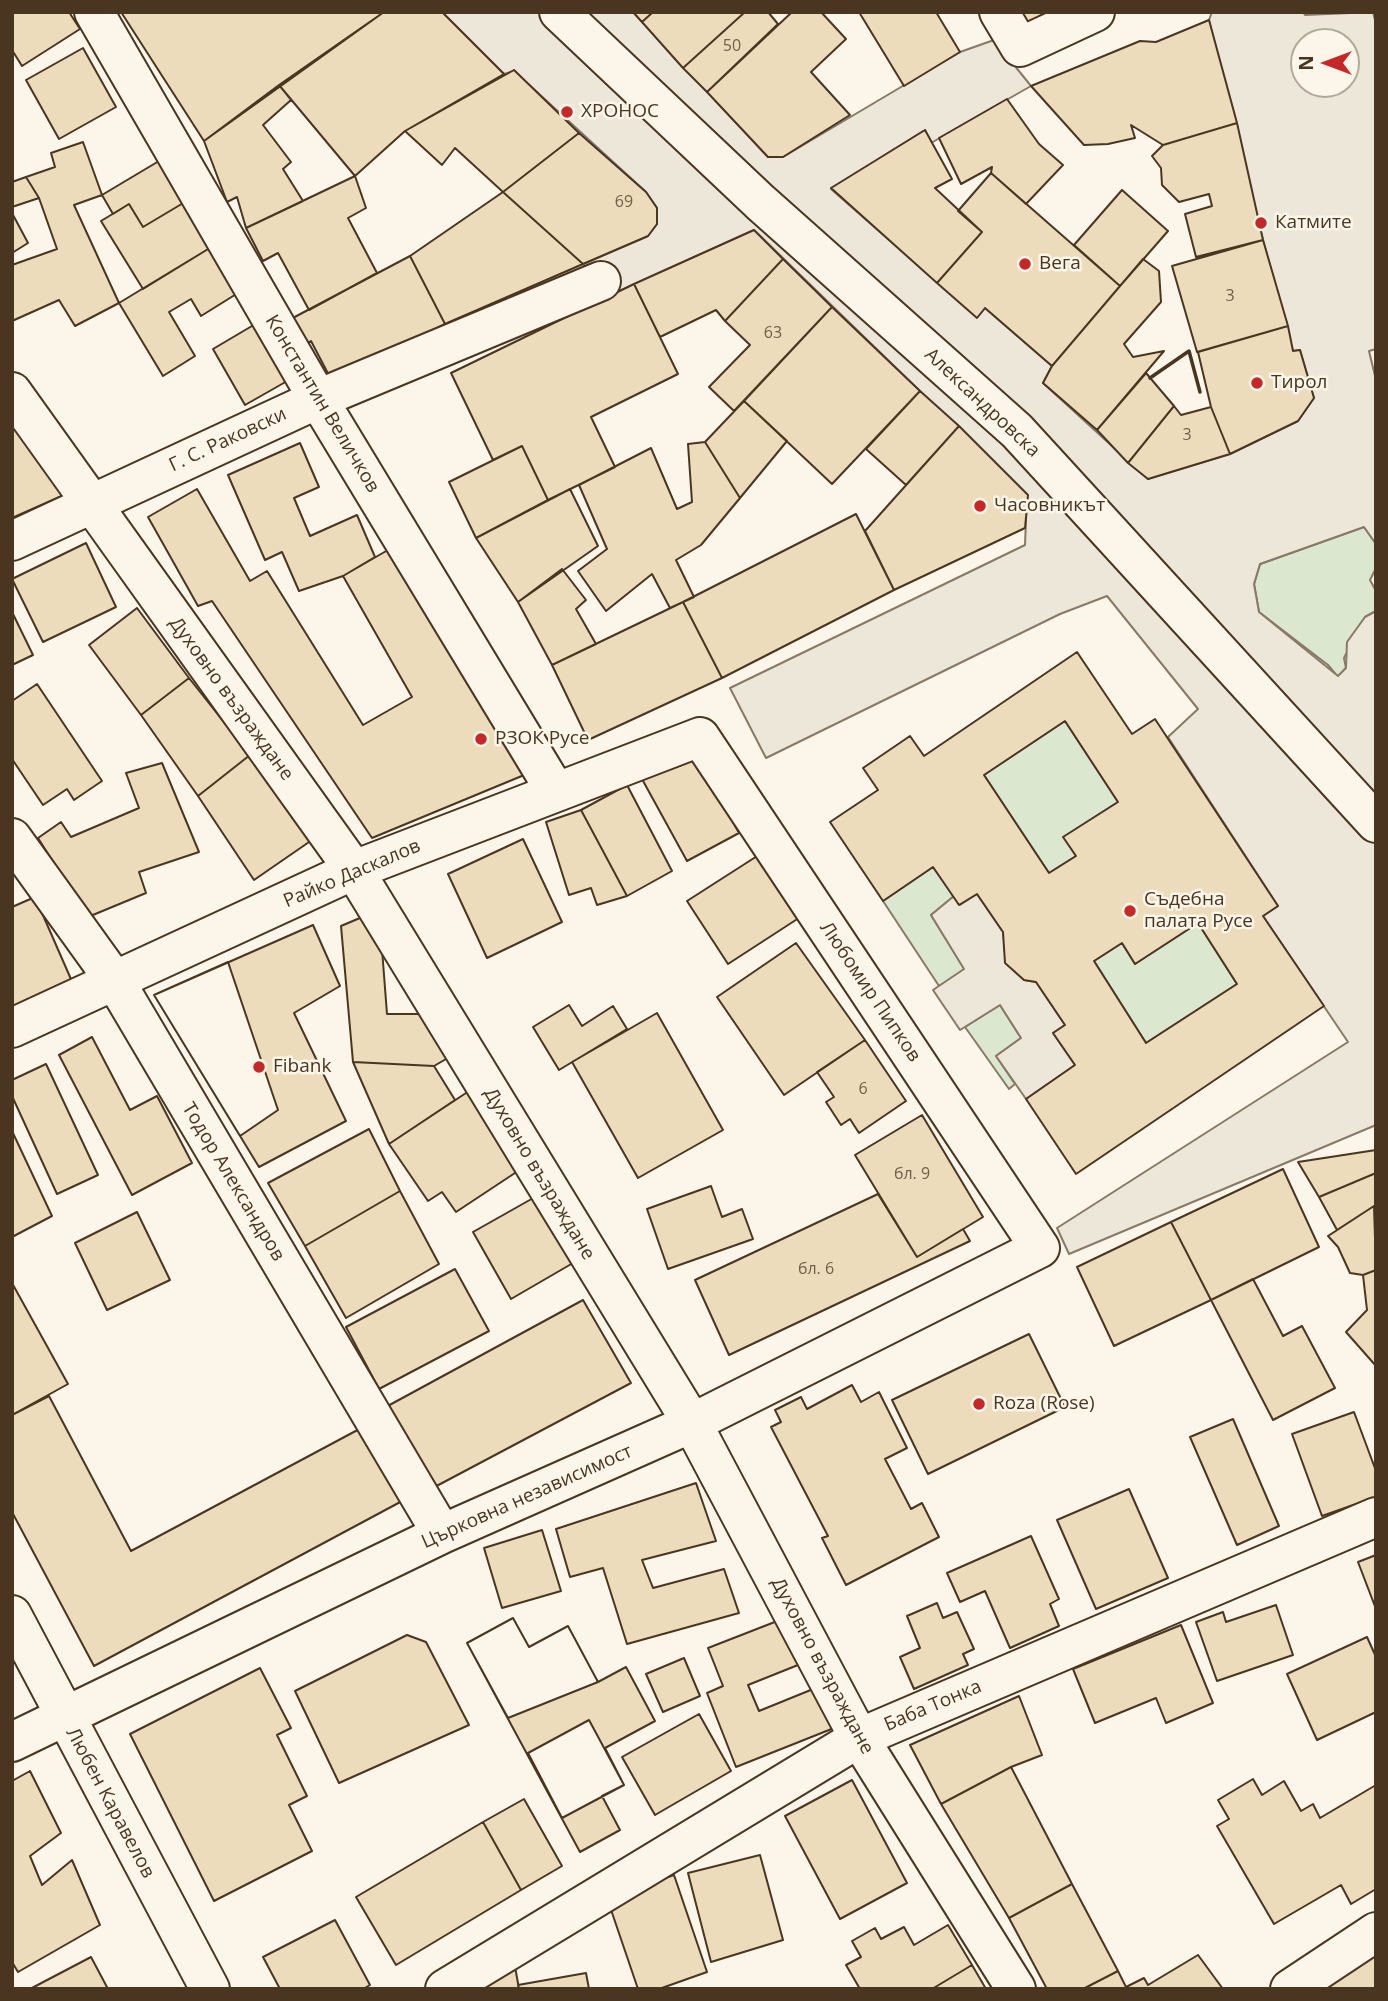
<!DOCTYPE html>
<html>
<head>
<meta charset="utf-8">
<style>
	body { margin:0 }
	#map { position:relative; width:1388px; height:2001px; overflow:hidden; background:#fbf6e9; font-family:"Open Sans",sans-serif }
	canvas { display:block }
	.frame { position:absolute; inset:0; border:14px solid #4a3520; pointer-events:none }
	.north { position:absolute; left:1290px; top:28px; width:70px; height:70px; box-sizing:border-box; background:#fbf6e9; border:2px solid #b4a999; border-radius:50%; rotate:270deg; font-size:19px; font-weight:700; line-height:28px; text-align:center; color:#4a3520 }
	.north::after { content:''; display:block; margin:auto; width:24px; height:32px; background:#c62828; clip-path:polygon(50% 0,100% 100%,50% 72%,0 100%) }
</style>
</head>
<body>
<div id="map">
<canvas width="1388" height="2001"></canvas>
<div class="frame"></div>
<div class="north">N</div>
</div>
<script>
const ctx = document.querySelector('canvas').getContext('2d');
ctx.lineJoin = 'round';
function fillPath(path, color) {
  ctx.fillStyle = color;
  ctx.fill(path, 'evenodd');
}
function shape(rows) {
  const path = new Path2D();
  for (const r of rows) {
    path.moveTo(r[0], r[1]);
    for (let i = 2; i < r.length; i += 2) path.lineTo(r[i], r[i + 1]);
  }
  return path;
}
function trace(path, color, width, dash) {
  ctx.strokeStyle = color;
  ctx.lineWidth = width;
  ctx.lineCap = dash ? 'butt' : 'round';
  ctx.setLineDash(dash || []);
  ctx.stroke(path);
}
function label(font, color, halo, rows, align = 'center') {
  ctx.font = font + ' "Open Sans",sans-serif';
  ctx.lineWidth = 5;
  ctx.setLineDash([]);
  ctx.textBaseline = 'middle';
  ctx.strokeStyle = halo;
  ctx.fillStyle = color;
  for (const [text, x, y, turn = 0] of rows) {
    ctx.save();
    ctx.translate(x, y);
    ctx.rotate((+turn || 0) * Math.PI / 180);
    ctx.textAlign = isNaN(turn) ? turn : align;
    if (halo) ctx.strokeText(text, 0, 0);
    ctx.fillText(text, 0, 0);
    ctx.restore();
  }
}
const green = shape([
	[1364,527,1376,544,1376,568,1370,580,1376,591,1376,611,1365,617,1344,658,1346,668,1338,677,1328,665,1259,612,1254,584,1260,564,1364,527],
	[1065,721,1118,802,1064,837,1076,856,1049,873,984,775,1065,721],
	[933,867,954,896,931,915,965,970,939,986,883,901,933,867],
	[1198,923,1237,984,1146,1043,1094,961,1122,943,1135,964,1198,923],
	[1000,1005,1021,1038,996,1056,1015,1084,1009,1089,965,1027,1000,1005]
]);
fillPath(green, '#dce7d0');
trace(green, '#887966', 2);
const parking = shape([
	[442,12,633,12,768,157,783,157,960,52,994,40,1031,86,931,143,925,130,831,189,977,317,985,308,1052,366,1043,383,1148,479,1230,454,1298,421,1314,398,1300,350,1293,351,1263,240,1209,20,1212,12,1303,12,1305,15,1373,12,1376,24,1376,349,1369,351,1376,380,1376,544,1364,527,1260,564,1254,584,1259,612,1338,676,1346,668,1347,642,1365,617,1376,611,1376,1125,1069,1254,1057,1228,1348,1042,1263,916,1278,906,1168,737,1198,709,1107,596,1060,614,766,758,730,688,1025,545,1027,495,754,230,613,294,583,264,648,236,657,224,657,208,646,192,514,71,504,74,442,12],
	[1304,42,1346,42,1346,84,1304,84,1304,42],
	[977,894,1003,932,1006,963,1024,980,1036,982,1065,1025,1053,1033,1075,1065,1026,1099,996,1056,1021,1038,1000,1005,960,1030,933,990,964,969,931,915,954,896,960,905,977,894]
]);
fillPath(parking, '#ede7d9');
trace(parking, '#887966', 2);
const building = shape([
	[12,12,69,12,80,29,22,66,12,50,12,12],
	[121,12,384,12,204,141,121,12],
	[384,12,442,12,504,74,405,131,355,176,279,85,384,12],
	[633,12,653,12,642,22,633,12],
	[653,12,745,12,683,68,642,22,653,12],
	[745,12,768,12,778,24,707,92,683,68,745,12],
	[792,12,821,12,846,39,811,72,850,115,783,157,768,157,707,92,792,12],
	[859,12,936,12,960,52,904,86,859,12],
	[1015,12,1047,12,1023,26,1015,12],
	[1209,20,1237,123,1163,145,1131,125,1135,138,1108,144,1084,145,1031,86,1140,41,1156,42,1209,20],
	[83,48,116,107,59,139,26,80,83,48],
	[514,70,579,133,503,192,455,148,442,165,405,131,514,70],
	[279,85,291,100,263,125,291,162,283,169,303,201,246,228,237,197,227,202,204,141,279,85],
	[1007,99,1039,144,1063,165,1026,204,991,173,992,167,961,184,939,138,1007,99],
	[1237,123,1263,240,1196,257,1185,214,1212,206,1209,194,1179,202,1162,185,1161,168,1152,156,1163,145,1237,123],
	[925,130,952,179,935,188,982,232,937,283,831,188,925,130],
	[579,133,646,192,657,208,657,224,648,236,583,264,503,192,579,133],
	[83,142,102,195,74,205,119,303,75,326,59,300,12,321,12,265,57,249,39,198,26,177,55,167,51,153,83,142],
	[164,158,190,199,143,227,129,204,113,214,102,195,164,158],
	[991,173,1120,286,1052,366,985,308,977,318,937,283,982,232,958,211,991,173],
	[355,176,366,208,348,218,377,273,309,310,278,253,263,261,246,228,355,176],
	[26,177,39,198,12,207,12,182,26,177],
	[1122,190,1168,231,1120,286,1074,245,1122,190],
	[503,192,583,264,445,324,410,256,503,192],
	[190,199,218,243,143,289,101,221,129,204,143,227,190,199],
	[12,213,28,243,12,253,12,213],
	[754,230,783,259,725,321,716,310,660,337,634,284,754,230],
	[1263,240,1288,326,1197,352,1172,266,1263,240],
	[218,243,246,288,201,316,191,299,169,312,195,356,163,376,119,303,218,243],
	[410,256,445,324,333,383,311,341,302,346,289,320,410,256],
	[783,259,832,307,734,411,709,387,750,345,725,321,783,259],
	[1143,259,1159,271,1161,302,1124,344,1133,357,1164,351,1097,430,1043,383,1052,366,1143,259],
	[634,284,678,374,591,417,615,467,548,500,522,446,493,460,451,373,634,284],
	[832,307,920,391,832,484,744,401,832,307],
	[257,323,289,380,245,405,213,349,257,323],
	[1288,326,1293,351,1300,350,1314,398,1298,421,1230,454,1211,407,1198,352,1288,326],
	[1146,373,1174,406,1128,463,1097,430,1146,373],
	[920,391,959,426,906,485,866,449,920,391],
	[12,401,64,495,12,518,12,401],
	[744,401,787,441,740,498,705,442,744,401],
	[1174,406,1181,415,1211,407,1230,454,1148,479,1128,463,1174,406],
	[959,426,1028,495,1025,528,894,590,865,531,959,426],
	[705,442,740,498,701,545,676,560,694,597,670,608,652,574,606,611,578,571,607,549,579,485,651,448,677,509,692,502,688,444,705,442],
	[300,443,319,487,294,498,310,536,357,515,375,557,343,576,299,591,282,552,265,560,228,475,300,443],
	[522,446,548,500,476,538,449,482,522,446],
	[197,489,250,581,267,571,363,725,412,697,343,576,400,543,529,773,372,838,212,601,198,606,148,517,197,489],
	[570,489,598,546,518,602,476,538,570,489],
	[856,514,894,590,722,678,683,602,856,514],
	[86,543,116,607,43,642,12,579,86,543],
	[562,569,586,600,576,609,596,644,552,665,518,602,562,569],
	[683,602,722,678,588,740,552,665,683,602],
	[137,608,189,678,141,715,89,645,137,608],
	[12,612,33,655,12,665,12,612],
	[1077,652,1132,734,1155,719,1278,906,1263,916,1324,1006,1076,1174,1026,1099,1075,1065,1053,1033,1065,1025,1036,982,1024,980,1005,963,1003,932,977,894,959,905,933,867,883,901,830,822,878,790,863,768,910,736,924,756,1077,652],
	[1065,721,1118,802,1063,837,1076,856,1049,873,984,775,1065,721],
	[1198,923,1237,984,1146,1043,1094,961,1122,943,1135,964,1198,923],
	[189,678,250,755,198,796,141,715,189,678],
	[37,684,102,781,74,800,67,789,43,805,12,759,12,701,37,684],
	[693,750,739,833,687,861,642,779,693,750],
	[250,755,312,840,254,880,198,796,250,755],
	[162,763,199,852,139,872,146,893,88,917,38,838,61,822,71,837,139,808,126,773,162,763],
	[627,785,672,871,627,896,581,810,627,785],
	[581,810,627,896,597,905,591,888,569,895,546,822,581,810],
	[523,839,562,922,487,958,448,874,523,839],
	[765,851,805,914,728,964,687,901,765,851],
	[35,897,74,986,12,1012,12,907,35,897],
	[374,912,382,949,387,1014,427,1014,453,1055,434,1066,353,1062,341,926,374,912],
	[313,925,340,986,294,1013,346,1121,259,1167,154,995,313,925],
	[796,943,865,1040,784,1095,717,997,796,943],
	[228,962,278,1110,240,1136,154,995,228,962],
	[569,1005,582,1026,613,1006,627,1029,559,1070,533,1027,569,1005],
	[657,1013,723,1130,638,1178,572,1062,657,1013],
	[92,1037,130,1110,157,1096,192,1163,132,1195,59,1055,92,1037],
	[865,1040,906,1101,859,1133,850,1119,841,1125,826,1102,834,1097,817,1072,865,1040],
	[353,1062,434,1066,455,1100,389,1144,353,1062],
	[46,1064,98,1175,57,1194,12,1096,12,1080,46,1064],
	[469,1091,521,1169,456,1212,442,1192,428,1201,389,1144,469,1091],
	[922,1115,983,1217,917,1257,855,1155,922,1115],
	[369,1129,400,1191,305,1246,268,1183,369,1129],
	[12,1131,52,1216,12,1237,12,1131],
	[1376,1150,1376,1173,1319,1197,1298,1162,1376,1150],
	[1283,1169,1319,1247,1211,1300,1171,1222,1283,1169],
	[1376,1173,1376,1210,1374,1206,1337,1230,1319,1197,1376,1173],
	[711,1186,722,1217,742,1209,753,1239,668,1269,647,1209,711,1186],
	[400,1191,439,1264,346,1318,305,1246,400,1191],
	[878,1194,917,1257,963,1229,970,1241,729,1355,695,1280,878,1194],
	[535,1197,573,1263,511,1299,473,1232,535,1197],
	[1374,1206,1376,1270,1363,1275,1350,1273,1338,1247,1328,1236,1374,1206],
	[137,1212,170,1280,107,1310,75,1243,137,1212],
	[1171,1222,1211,1300,1114,1346,1077,1267,1171,1222],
	[455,1269,489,1331,379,1389,346,1327,455,1269],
	[1376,1270,1376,1366,1346,1332,1367,1310,1363,1275,1376,1270],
	[1253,1279,1283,1336,1302,1326,1335,1388,1273,1420,1211,1300,1253,1279],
	[12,1283,68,1384,12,1415,12,1283],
	[583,1300,631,1383,429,1490,384,1408,583,1300],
	[1029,1334,1065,1407,928,1474,892,1400,1029,1334],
	[852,1385,861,1402,879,1392,907,1448,885,1459,911,1509,922,1503,939,1537,846,1585,822,1538,828,1536,771,1427,781,1422,775,1410,801,1397,807,1409,852,1385],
	[49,1396,131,1551,365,1426,404,1500,94,1666,12,1512,12,1415,49,1396],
	[1354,1412,1376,1471,1376,1497,1322,1516,1292,1434,1354,1412],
	[1233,1419,1279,1526,1237,1545,1190,1437,1233,1419],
	[696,1483,716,1541,642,1560,653,1588,724,1569,739,1613,627,1644,603,1568,570,1577,556,1529,696,1483],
	[1129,1489,1168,1578,1096,1609,1057,1520,1129,1489],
	[542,1530,561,1591,502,1608,484,1548,542,1530],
	[1031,1536,1059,1599,1050,1604,1059,1626,1010,1648,985,1591,960,1602,947,1573,1031,1536],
	[1376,1555,1376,1609,1358,1562,1376,1555],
	[937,1603,943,1618,957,1612,974,1649,963,1654,968,1665,914,1689,900,1657,920,1648,907,1616,937,1603],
	[1276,1605,1293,1655,1217,1681,1196,1622,1223,1612,1226,1622,1276,1605],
	[513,1618,529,1647,568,1626,598,1682,626,1667,655,1721,605,1748,624,1785,602,1796,620,1830,580,1852,467,1643,513,1618],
	[513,1618,529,1647,568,1626,598,1682,508,1718,467,1643,513,1618],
	[785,1618,803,1663,748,1685,759,1711,823,1685,839,1726,736,1767,707,1693,723,1686,708,1648,785,1618],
	[1181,1625,1213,1703,1166,1723,1156,1698,1095,1723,1073,1669,1181,1625],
	[407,1635,426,1642,469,1725,339,1783,295,1691,407,1635],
	[1367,1637,1376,1657,1376,1712,1317,1740,1287,1674,1367,1637],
	[684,1658,700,1696,663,1712,646,1674,684,1658],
	[260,1668,291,1728,277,1735,307,1796,289,1805,312,1851,214,1901,130,1734,260,1668],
	[1019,1696,1042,1755,1011,1767,941,1804,910,1745,1019,1696],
	[699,1714,731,1771,655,1815,622,1757,699,1714],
	[589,1720,624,1785,562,1818,528,1753,589,1720],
	[1011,1767,1072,1884,1009,1918,941,1804,1011,1767],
	[30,1771,61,1833,30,1856,42,1885,72,1860,100,1925,18,1972,12,1962,12,1781,30,1771],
	[1253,1779,1262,1795,1284,1781,1301,1811,1313,1804,1320,1818,1376,1785,1376,1889,1351,1904,1341,1885,1274,1924,1217,1826,1229,1819,1218,1800,1253,1779],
	[852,1780,907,1883,840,1919,785,1816,852,1780],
	[524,1799,562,1866,521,1890,483,1822,524,1799],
	[483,1822,521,1890,396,1965,356,1897,483,1822],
	[760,1855,783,1940,711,1962,688,1873,760,1855],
	[674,1875,707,1972,659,1989,638,1989,607,1898,674,1875],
	[1072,1884,1118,1971,1083,1989,1047,1989,1009,1918,1072,1884],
	[335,1920,370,1985,363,1989,280,1989,263,1957,335,1920],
	[948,1925,972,1965,932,1989,860,1989,846,1965,861,1957,852,1941,875,1928,881,1939,904,1927,914,1945,948,1925],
	[1376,1948,1376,1989,1325,1989,1376,1948],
	[1198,1955,1223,1989,1083,1989,1118,1971,1126,1987,1144,1978,1148,1985,1198,1955],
	[91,1957,108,1989,30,1989,91,1957],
	[514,1961,519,1989,462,1989,514,1961],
	[972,1965,986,1989,932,1989,972,1965],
	[586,1973,589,1989,519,1989,518,1985,586,1973]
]);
fillPath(building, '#ecdcbc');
trace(building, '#4a3520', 2);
const minor = shape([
	[94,12,318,399,556,792],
	[559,12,760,202,1017,431,1376,823],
	[999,12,1020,47,1095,12],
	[12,392,354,870,692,1423,859,1738,1016,1989],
	[12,541,318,399,601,281],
	[12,838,115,981,442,1534],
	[12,1028,354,870,700,737,1040,1248,692,1423,442,1534,12,1742],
	[12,1615,210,1989],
	[445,1989,859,1738,1376,1517],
	[1290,1989,1376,1932]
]);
trace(minor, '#4a3520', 42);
trace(minor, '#fbf6e9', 38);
trace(shape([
	[1150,378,1189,351,1200,392]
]), '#4a3520', 3.5);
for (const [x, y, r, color] of [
	[567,112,7,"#c62828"],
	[1261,223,7,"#c62828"],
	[1025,264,7,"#c62828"],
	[1257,383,7,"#c62828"],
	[980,506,7,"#c62828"],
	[481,739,7,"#c62828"],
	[1130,911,7,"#c62828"],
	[259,1067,7,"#c62828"],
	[979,1404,7,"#c62828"]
]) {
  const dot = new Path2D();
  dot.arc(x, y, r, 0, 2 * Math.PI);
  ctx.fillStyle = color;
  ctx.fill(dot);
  trace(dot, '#fbf6e9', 2.5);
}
label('16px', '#725f47', null, [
	["50",732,46],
	["69",624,202],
	["3",1230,296],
	["63",773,333],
	["3",1187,435],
	["6",863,1089],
	["бл. 9",912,1174],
	["бл. 6",816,1269]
]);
label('19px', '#4a3520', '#fbf6e9', [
	["XPOHOC",581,112],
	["Катмите",1275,223],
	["Вега",1039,264],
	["Тирол",1271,383],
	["Часовникът",994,506],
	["РЗОК Русе",495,739],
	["Съдебна",1144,900],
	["палата Русе",1144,922],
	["Fibank",273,1067],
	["Roza (Rose)",993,1404]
], 'left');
label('19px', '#4a3520', '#fbf6e9', [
	["Александровска",982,403,43],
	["Константин Величков",322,404,59],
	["Г. С. Раковски",228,440,-25],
	["Духовно възраждане",231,699,54],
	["Райко Даскалов",352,874,-23],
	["Любомир Пипков",870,992,56],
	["Духовно възраждане",539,1174,59],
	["Тодор Александров",233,1182,59],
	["Църковна независимост",527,1497,-24],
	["Духовно възраждане",822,1666,62],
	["Баба Тонка",933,1706,-23],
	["Любен Каравелов",110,1803,62]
]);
</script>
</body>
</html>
